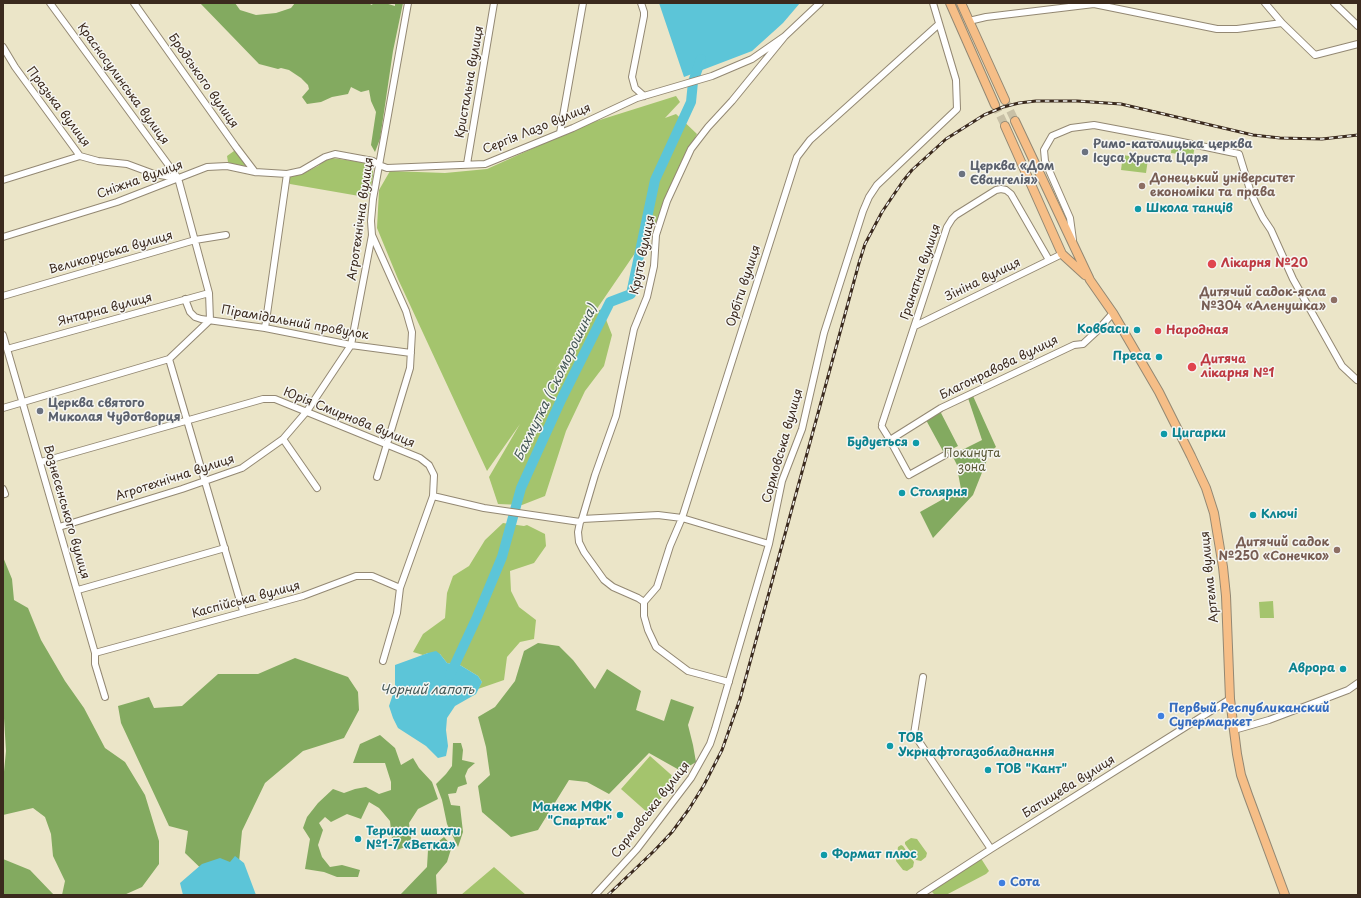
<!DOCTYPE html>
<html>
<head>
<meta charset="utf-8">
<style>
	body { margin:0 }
	#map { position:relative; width:1361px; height:898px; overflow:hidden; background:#ebe5c8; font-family:"Playpen Sans",sans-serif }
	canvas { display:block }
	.frame { position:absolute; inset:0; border:4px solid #3b2a1e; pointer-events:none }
</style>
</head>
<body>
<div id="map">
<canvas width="1361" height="898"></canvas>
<div class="frame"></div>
</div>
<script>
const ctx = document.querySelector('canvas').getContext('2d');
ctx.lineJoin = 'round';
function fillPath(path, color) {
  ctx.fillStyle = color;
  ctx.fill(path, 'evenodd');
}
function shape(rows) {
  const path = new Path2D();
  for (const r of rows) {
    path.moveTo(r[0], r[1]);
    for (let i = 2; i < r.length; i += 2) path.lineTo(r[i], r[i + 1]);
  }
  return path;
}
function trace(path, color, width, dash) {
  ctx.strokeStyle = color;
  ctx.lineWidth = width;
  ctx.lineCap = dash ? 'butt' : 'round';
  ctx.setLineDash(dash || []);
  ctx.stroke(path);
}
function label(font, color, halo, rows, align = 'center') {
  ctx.font = font + ' "Playpen Sans",sans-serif';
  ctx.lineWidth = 3;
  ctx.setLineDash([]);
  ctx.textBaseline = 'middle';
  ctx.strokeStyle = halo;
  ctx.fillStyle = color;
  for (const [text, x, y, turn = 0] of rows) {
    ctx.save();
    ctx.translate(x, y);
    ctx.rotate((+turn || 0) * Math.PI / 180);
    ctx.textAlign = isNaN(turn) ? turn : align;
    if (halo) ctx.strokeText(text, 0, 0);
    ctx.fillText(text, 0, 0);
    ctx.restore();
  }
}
fillPath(shape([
	[676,96,680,102,665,118,676,114,697,134,671,186,657,221,555,370,570,352,595,312,602,309,612,335,604,366,585,391,566,431,545,496,522,505,498,504,489,477,520,424,487,471,398,279,377,228,379,190,390,171,445,173,487,169,587,124],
	[1172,143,1195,146,1193,156,1171,153],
	[234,151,235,151,246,164,245,166,231,164,228,162,227,156],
	[1123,155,1148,159,1146,173,1121,170],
	[332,158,368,163,373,166,373,176,369,196,365,197,290,184,288,181,289,176,304,173,318,166,324,161],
	[503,523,524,526,527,525,545,534,546,546,534,563,510,571,511,591,519,607,536,620,534,639,520,642,507,657,504,680,478,689,482,682,478,676,460,665,447,663,440,654,428,653,423,655,413,652,423,634,445,618,447,593,453,576,469,566,485,540],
	[1273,601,1274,618,1260,618,1259,602],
	[650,756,677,780,648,813,621,789],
	[911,838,917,839,927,853,926,857,921,861,916,860,905,844,905,842],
	[901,845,903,846,914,862,913,867,907,871,903,870,896,861,898,847],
	[978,860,982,860,989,871,986,874,946,895,935,895,932,892,933,889],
	[494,867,526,895,461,895]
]), '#a4c46d');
fillPath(shape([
	[200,3,235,3,240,10,256,15,276,13,291,8,295,3,368,3,372,5,373,3,385,3,395,6,395,3,403,3,393,51,380,139,375,152,371,145,376,112,371,101,369,90,361,92,351,87,348,94,332,97,321,102,307,104,302,97,309,89,308,85,301,78,289,70,281,68,278,69,259,64],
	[973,396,996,447,987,454,987,460,973,495,933,538,920,512,961,489,958,473,960,471,952,455,982,440,968,398],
	[940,411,958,446,944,453,926,420],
	[3,557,12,579,14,600,28,608,41,640,65,681,84,708,105,748,125,762,145,795,159,841,159,864,142,887,124,895,62,895,65,881,53,856,51,834,45,817,33,808,3,815,3,782,6,751,3,702],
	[538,643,559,646,573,660,595,689,607,669,641,691,636,710,664,721,671,699,694,707,688,725,693,745,696,762,681,771,649,753,609,794,587,782,569,780,538,830,511,837,482,812,478,786,490,775,486,747,478,717,495,707,515,681,524,651],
	[295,658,348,677,358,692,359,710,344,738,303,751,265,783,242,831,239,862,215,895,214,881,185,853,188,831,169,826,121,723,118,706,149,697,154,708,182,706,218,674,258,674],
	[380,735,395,748,401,765,413,758,419,768,432,782,438,799,418,809,409,823,412,845,396,850,392,839,390,821,379,808,369,802,361,819,347,814,331,822,325,817,319,823,323,830,318,845,322,857,330,867,342,865,360,870,358,877,337,877,324,872,305,869,310,839,303,828,307,817,318,803,333,789,344,793,355,789,366,787,379,794,391,790,391,782,385,763,353,763,360,744],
	[453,743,461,743,463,750,462,760,475,763,468,769,465,776,467,784,458,787,456,793,448,794,451,805,460,806,463,832,458,847,447,824,442,800,436,784,446,774,452,766],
	[444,837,452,846,447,862,436,875,437,895,400,895,427,867,428,850],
	[3,859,30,870,54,895,3,895]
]), '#83aa60');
fillPath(shape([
	[659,3,800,3,783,23,752,51,684,77],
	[436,651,440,654,447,663,460,665,478,676,482,682,476,694,455,706,447,718,446,730,448,746,446,756,438,758,426,746,398,728,393,718,389,706,395,688,395,665,428,653],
	[235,856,244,863,256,895,183,895,180,883,202,864,220,858,230,862]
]), '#5cc5d8');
trace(shape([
	[450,675,477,617,502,557,521,488,561,400,610,302,631,294,655,180,691,102,693,82,701,59]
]), '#5cc5d8', 10);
trace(shape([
	[1005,100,1015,121],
	[995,105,1005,126]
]), '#c8c0a6', 8, [8, 4]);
const minor = shape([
	[50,3,178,178,209,293,210,320,169,359,243,611],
	[134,3,236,147,255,172],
	[641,3,644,12,644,16,632,77,635,88,644,96],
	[1265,3,1282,23],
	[1334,3,1358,26],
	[969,21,986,17,1094,4,1217,29,1237,29,1282,23,1315,55,1358,44],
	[3,47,15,67,80,156,98,161,127,164,154,174,178,178],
	[560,133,583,3],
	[467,164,494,3],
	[3,180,80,156],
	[372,235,406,311,412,332,410,368,377,477],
	[3,237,117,202,207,167,227,166,255,172,287,174,301,171,325,157,335,154,373,161,379,165,387,168,485,164,573,128,637,98,712,76,752,59,785,36],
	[1073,240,1070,218,1045,161,1044,150,1052,136,1071,128,1094,125,1168,139,1239,154,1251,193,1256,204,1263,218,1271,230,1293,279,1342,366,1357,380,1358,379],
	[3,296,195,240,226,235],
	[185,299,190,312,195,317,201,319,265,328,351,345,411,353],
	[915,326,1062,254],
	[265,328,287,174],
	[3,335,95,653,95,664,105,697],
	[7,349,209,293],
	[3,408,169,359],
	[882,424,947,227,952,219,956,215,996,190,1001,189,1006,190,1011,194,1049,260],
	[882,427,890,440,941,408,1074,345,1083,344,1097,331,1113,313],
	[283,439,317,488],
	[890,440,909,475,945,455],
	[41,462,263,399,275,399,420,458,429,465,434,475,433,496,400,588,397,613,383,661],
	[3,489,5,494],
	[433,496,484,508,580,522],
	[582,519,658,515,682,518,769,544],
	[59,527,182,489,242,468,283,439,307,411,351,345,372,235,371,221,373,199,408,3],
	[78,590,225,548],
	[644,602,657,587,670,546,682,518,797,157,810,140,939,24],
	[95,653,303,596,356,576,372,576,400,588],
	[923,677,914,734,991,849],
	[729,682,688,671,656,647,648,630,644,616,644,602,638,598,613,587,604,580,584,552,579,542,578,532,580,522,582,519,595,475,616,416,634,329,647,297,654,266,656,235,667,201,691,149,708,127,732,101,785,36,820,3],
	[1234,730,1269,720,1348,690,1358,683],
	[595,895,637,849,691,778,710,744,715,729,769,544,782,481,802,429,824,333,863,211,869,197,877,185,957,109,956,80,933,3],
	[920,895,991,849,1230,699]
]);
const major = shape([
	[950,3,995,105],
	[961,3,1005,100],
	[1015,121,1090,280,1113,313,1159,392,1191,456,1206,488,1214,513,1223,567,1226,596,1230,699,1237,754,1241,775,1248,795,1285,895],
	[1005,126,1062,254,1085,275]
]);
trace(minor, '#938873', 8);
trace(major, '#938873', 10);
trace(minor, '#fff', 6);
trace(major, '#f6be87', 8);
const rail = shape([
	[608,895,654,851,672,832,689,809,704,785,722,750,740,699,859,263,865,244,882,212,903,181,912,170,946,139,984,115,1003,107,1019,103,1036,101,1077,101,1121,104,1253,135,1280,138,1322,139,1358,135]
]);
trace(rail, '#3b2a1e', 3);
trace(rail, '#f6f6f2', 1.5, [4.5]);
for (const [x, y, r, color] of [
	[1085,152,4,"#6b7280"],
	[962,174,4,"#6b7280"],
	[1142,186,4,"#8d6e63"],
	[1138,209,4,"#0f9aa8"],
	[1212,264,5,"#e0444e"],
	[1334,300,4,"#8d6e63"],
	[1137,330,4,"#0f9aa8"],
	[1158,331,4,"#e0444e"],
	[1159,357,4,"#0f9aa8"],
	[1192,367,5,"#e0444e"],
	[40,411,4,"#6b7280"],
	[1164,434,4,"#0f9aa8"],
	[916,443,4,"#0f9aa8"],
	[902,493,4,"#0f9aa8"],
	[1253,515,4,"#0f9aa8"],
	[1337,550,4,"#8d6e63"],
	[1343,669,4,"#0f9aa8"],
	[1161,716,4,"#3f7fe0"],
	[890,746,4,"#0f9aa8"],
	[988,770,4,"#0f9aa8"],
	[620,815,4,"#0f9aa8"],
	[358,839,4,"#0f9aa8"],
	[824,855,4,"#0f9aa8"],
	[1002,883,4,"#3f7fe0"]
]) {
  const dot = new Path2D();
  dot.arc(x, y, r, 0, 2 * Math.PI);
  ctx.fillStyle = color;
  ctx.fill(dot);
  trace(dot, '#f6f6f2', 1.5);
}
label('12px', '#3b2a1e', '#f6f6f2', [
	["Бродського вулиця",203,81,55],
	["Кристальна вулиця",470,82,-80],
	["Красносулинська вулиця",123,84,54],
	["Празька вулиця",58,107,53],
	["Сергія Лазо вулиця",537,129,-22],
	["Сніжна вулиця",140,180,-20],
	["Агротехнічна вулиця",361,219,-82],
	["Великоруська вулиця",111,253,-16],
	["Крута вулиця",643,255,-78],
	["Гранатна вулиця",921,272,-71],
	["Зініна вулиця",983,280,-26],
	["Орбіти вулиця",744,286,-72],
	["Янтарна вулиця",105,310,-15],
	["Пірамідальний провулок",295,323,10],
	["Благонравова вулиця",999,368,-26],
	["Юрія Смирнова вулиця",349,418,22],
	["Сормовська вулиця",783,446,-74],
	["Агротехнічна вулиця",175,478,-18],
	["Вознесенського вулиця",66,512,74],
	["Артема вулиця",1210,577,-96],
	["Каспійська вулиця",246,600,-15],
	["Батищева вулиця",1069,787,-32],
	["Сормовська вулиця",651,810,-52]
]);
label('bold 12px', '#5b616d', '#f6f6f2', [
	["Римо-католицька церква",1093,145],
	["Ісуса Христа Царя",1093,159],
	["Церква «Дом",970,167],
	["Євангелія»",970,181],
	["Церква святого",48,404],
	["Миколая Чудотворця",48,418]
], 'left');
label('bold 12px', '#785e54', '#f6f6f2', [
	["Донецький університет",1150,179,"left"],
	["економіки та права",1150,193,"left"],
	["Дитячий садок-ясла",1326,293],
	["№304 «Аленушка»",1326,307],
	["Дитячий садок",1329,543],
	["№250 «Сонечко»",1329,557]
], 'right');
label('bold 12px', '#0d838f', '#f6f6f2', [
	["Школа танців",1146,209],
	["Ковбаси",1129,330,"right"],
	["Преса",1151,357,"right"],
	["Цигарки",1172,434],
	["Будується",908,443,"right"],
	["Столярня",910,493],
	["Ключі",1261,515],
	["Аврора",1335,669,"right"],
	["ТОВ",898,739],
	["Укрнафтогазобладнання",898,753],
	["ТОВ \"Кант\"",996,770],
	["Манеж МФК",612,808,"right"],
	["\"Спартак\"",612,822,"right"],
	["Терикон шахти",366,832],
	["№1-7 «Вєтка»",366,846],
	["Формат плюс",832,855]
], 'left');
label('bold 12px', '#be3a42', '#f6f6f2', [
	["Лікарня №20",1221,264],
	["Народная",1166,331],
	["Дитяча",1201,360],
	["лікарня №1",1201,374]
], 'left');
label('12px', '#5a5836', '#f6f6f2', [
	["Покинута",972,454],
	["зона",972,468]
]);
label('bold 12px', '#366cbe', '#f6f6f2', [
	["Первый Республиканский",1169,709],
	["Супермаркет",1169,723],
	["Сота",1010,883]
], 'left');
label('italic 13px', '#455856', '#f6f6f2', [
	["Бахмутка (Скоморошина)",556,383,-64],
	["Чорний лапоть",427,690]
]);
</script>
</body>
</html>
